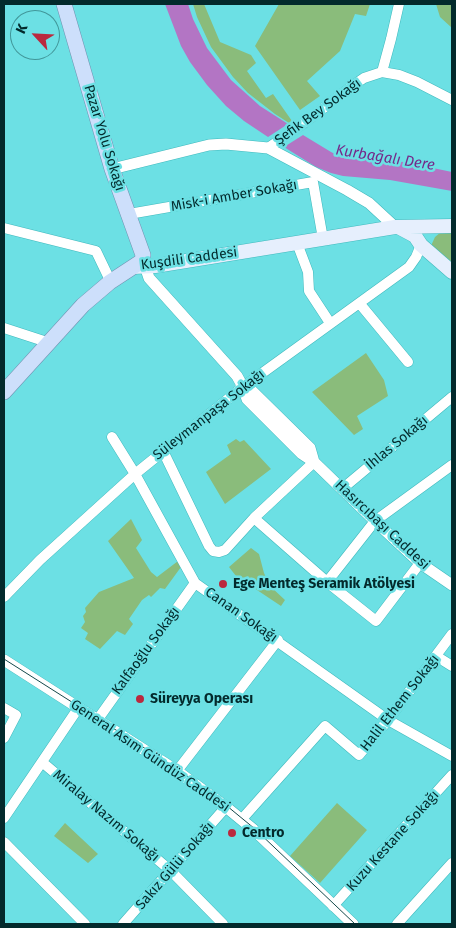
<!DOCTYPE html>
<html>
<head>
<meta charset="utf-8">
<style>
	body { margin:0 }
	#map { position:relative; width:456px; height:928px; overflow:hidden; background:#6ce0e4; font-family:"Fira Sans",sans-serif }
	canvas { display:block }
	.frame { position:absolute; inset:0; border:5px solid #032a2c; pointer-events:none }
	.north { position:absolute; left:10px; top:10px; width:50px; height:50px; box-sizing:border-box; background:#6ce0e4; border:1px solid #42979a; border-radius:50%; rotate:295deg; font-size:14px; font-weight:700; line-height:20px; text-align:center; color:#032a2c }
	.north::after { content:''; display:block; margin:auto; width:18px; height:22px; background:#ba293e; clip-path:polygon(50% 0,100% 100%,50% 72%,0 100%) }
</style>
</head>
<body>
<div id="map">
<canvas width="456" height="928"></canvas>
<div class="frame"></div>
<div class="north">K</div>
</div>
<script>
const ctx = document.querySelector('canvas').getContext('2d');
ctx.lineJoin = 'round';
function fillPath(path, color) {
  ctx.fillStyle = color;
  ctx.fill(path, 'evenodd');
}
function shape(rows) {
  const path = new Path2D();
  for (const r of rows) {
    path.moveTo(r[0], r[1]);
    for (let i = 2; i < r.length; i += 2) path.lineTo(r[i], r[i + 1]);
  }
  return path;
}
function trace(path, color, width, dash) {
  ctx.strokeStyle = color;
  ctx.lineWidth = width;
  ctx.lineCap = dash ? 'butt' : 'round';
  ctx.setLineDash(dash || []);
  ctx.stroke(path);
}
function label(font, color, halo, rows, align = 'center') {
  ctx.font = font + ' "Fira Sans",sans-serif';
  ctx.lineWidth = 5;
  ctx.setLineDash([]);
  ctx.textBaseline = 'middle';
  ctx.strokeStyle = halo;
  ctx.fillStyle = color;
  for (const [text, x, y, turn = 0] of rows) {
    ctx.save();
    ctx.translate(x, y);
    ctx.rotate((+turn || 0) * Math.PI / 180);
    ctx.textAlign = isNaN(turn) ? turn : align;
    if (halo) ctx.strokeText(text, 0, 0);
    ctx.fillText(text, 0, 0);
    ctx.restore();
  }
}
fillPath(shape([
	[193,4,204,4,220,42,251,55,256,63,247,71,266,98,273,94,292,121,289,123,275,114,248,93,233,77,211,47,197,17],
	[279,4,370,4,366,16,355,14,340,51,307,81,320,96,300,110,255,46],
	[436,4,452,4,452,28,440,17],
	[441,232,452,232,452,269,430,248,435,237],
	[366,353,384,380,388,396,357,416,363,429,354,435,312,392],
	[236,439,240,442,244,440,271,469,225,504,206,472,231,454,227,445],
	[131,519,142,540,136,548,151,572,157,577,182,558,181,567,165,589,160,588,151,597,149,595,142,600,129,619,133,624,125,635,117,631,100,649,85,639,88,633,81,628,85,622,83,616,86,612,85,608,99,592,134,578,108,541],
	[251,548,259,554,264,573,270,586,285,600,281,606,236,576,229,567],
	[337,803,367,830,320,883,290,856],
	[65,823,98,854,88,863,54,836]
]), '#8abc7b');
fillPath(shape([
	[165,4,188,4,193,19,207,48,231,80,260,106,288,124,268,137,244,121,226,106,207,85,190,62,181,46],
	[303,135,331,152,343,158,404,162,452,172,452,191,390,180,343,176,331,173,316,167,284,147]
]), '#b375c4');
const minor = shape([
	[382,72,391,39,399,4],
	[268,148,304,123,351,87,364,78,382,72,399,75,417,82,452,100],
	[129,214,313,182,323,239],
	[4,228,96,251,108,276],
	[297,243,308,272,309,291,330,323],
	[360,304,408,362],
	[4,328,50,343],
	[112,437,135,474,195,583,388,720,452,756],
	[163,451,209,546,213,551,219,552,225,550,254,518,314,462],
	[342,489,452,397],
	[254,518,327,582,376,621,420,563],
	[327,582,375,521,452,465],
	[4,597,40,560,135,474,243,387,409,267,416,257,421,245],
	[436,656,452,666],
	[4,708,16,715,4,738],
	[98,719,195,583],
	[42,762,171,871,223,924],
	[177,771,278,640],
	[4,818,79,707],
	[242,819,325,726,359,755,388,720,452,634],
	[4,842,85,924],
	[333,906,452,775],
	[123,924,226,807],
	[397,924,452,863]
]);
const tertiary = shape([
	[112,169,209,145,226,144,268,148,347,190,369,203,395,227],
	[145,266,149,278,237,376,243,387,247,399,302,454,314,462,375,521,420,563,452,585],
	[241,385,252,391,310,448,314,462],
	[4,660,177,771,226,807,254,830,353,924]
]);
const secondary = shape([
	[400,228,415,236,421,245,452,272],
	[133,267,155,266,395,227,452,226]
]);
const primary = shape([
	[4,392,83,305,110,282,142,261,143,255,112,169,64,4]
]);
trace(minor, '#40b9bd', 11);
trace(tertiary, '#40b9bd', 12);
trace(secondary, '#40b9bd', 15);
trace(primary, '#7192b1', 16);
trace(minor, '#fff', 10);
trace(tertiary, '#fff', 11);
trace(secondary, '#e6effd', 14);
trace(primary, '#cddffb', 15);
trace(shape([
	[4,659,179,770,227,806,255,829,355,924]
]), '#15494b', 1);
for (const [x, y, r, color] of [
	[223,584,5,"#ba293e"],
	[140,699,5,"#ba293e"],
	[232,833,5,"#ba293e"]
]) {
  const dot = new Path2D();
  dot.arc(x, y, r, 0, 2 * Math.PI);
  ctx.fillStyle = color;
  ctx.fill(dot);
  trace(dot, '#6ce0e4', 2);
}
label('14px', '#032a2c', '#6ce0e4', [
	["Şefik Bey Sokağı",318,112,-36],
	["Pazar Yolu Sokağı",104,138,73],
	["Misk-i Amber Sokağı",234,196,-10],
	["Kuşdili Caddesi",189,259,-8],
	["Süleymanpaşa Sokağı",209,415,-38],
	["İhlas Sokağı",397,443,-40],
	["Hasırcıbaşı Caddesi",382,525,43],
	["Canan Sokağı",241,615,35],
	["Kalfaoğlu Sokağı",146,651,-54],
	["Halil Ethem Sokağı",400,703,-52],
	["General Asım Gündüz Caddesi",150,756,34],
	["Miralay Nazım Sokağı",106,816,40],
	["Kuzu Kestane Sokağı",393,841,-48],
	["Sakız Gülü Sokağı",175,866,-49]
]);
label('bold 14px', '#032a2c', '#6ce0e4', [
	["Ege Menteş Seramik Atölyesi",233,584],
	["Süreyya Operası",150,699],
	["Centro",242,833]
], 'left');
label('italic 15px', '#752989', '#6ce0e4', [
	["Kurbağalı Dere",385,158,9]
]);
</script>
</body>
</html>
